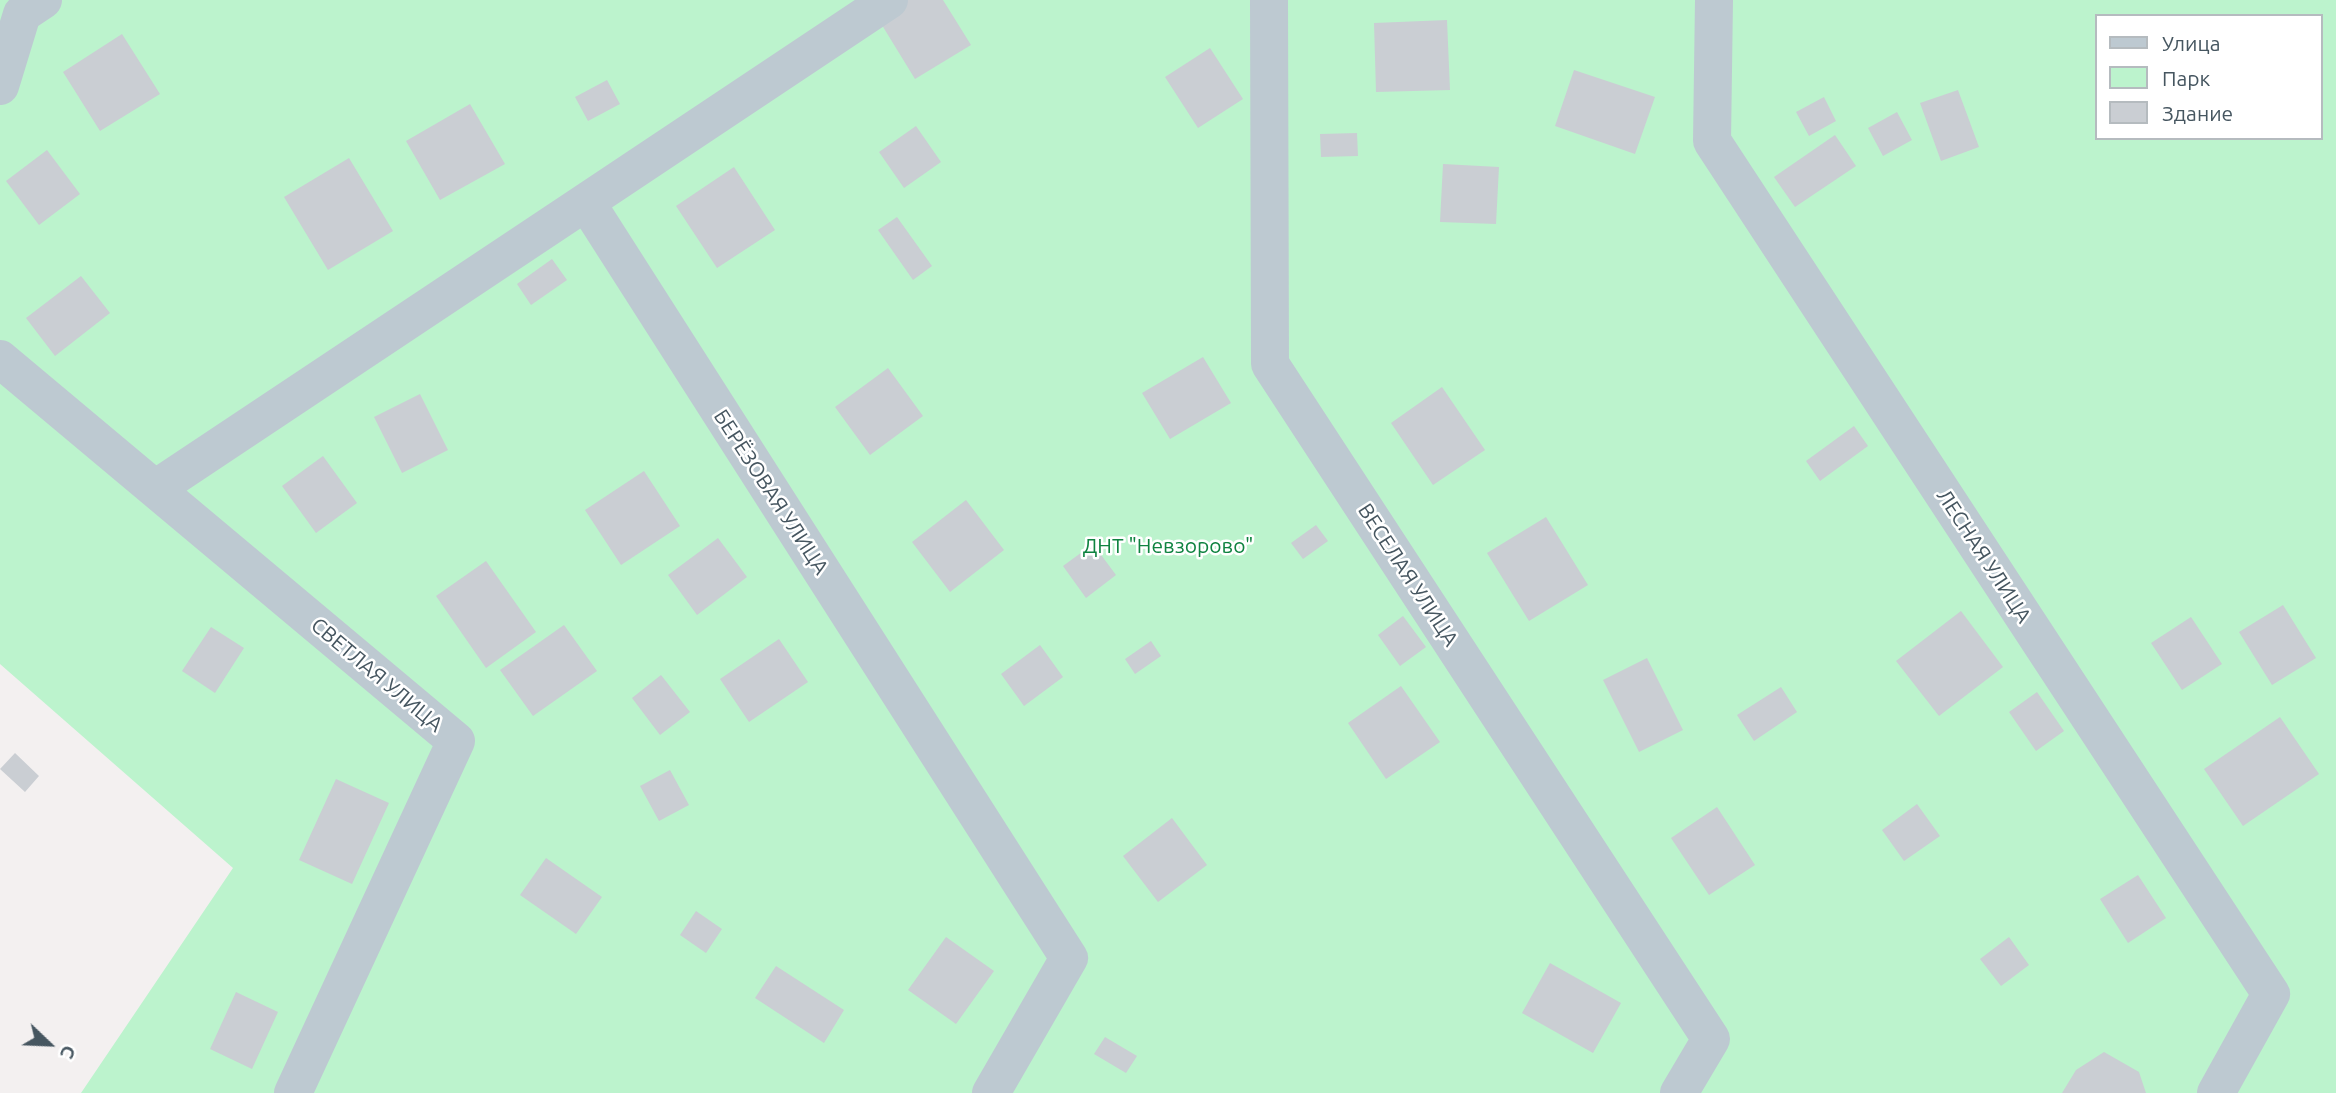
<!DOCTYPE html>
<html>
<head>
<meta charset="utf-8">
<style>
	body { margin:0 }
	#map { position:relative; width:2336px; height:1093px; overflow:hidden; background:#f3f0f0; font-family:Ubuntu,sans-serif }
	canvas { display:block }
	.legend { position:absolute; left:2095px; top:14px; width:228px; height:126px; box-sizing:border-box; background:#fff; border:2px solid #b5bbbf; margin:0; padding:9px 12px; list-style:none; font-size:21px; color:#465660 }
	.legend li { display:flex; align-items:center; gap:14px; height:35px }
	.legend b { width:35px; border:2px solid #b5bbbf }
	.north { position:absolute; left:14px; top:1009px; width:70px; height:70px; -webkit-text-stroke:5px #fff; paint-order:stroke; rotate:113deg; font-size:19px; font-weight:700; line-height:28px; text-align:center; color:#465660 }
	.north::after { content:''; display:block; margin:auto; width:24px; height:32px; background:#465660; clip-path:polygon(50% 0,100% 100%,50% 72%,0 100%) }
</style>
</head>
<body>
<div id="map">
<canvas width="2336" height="1093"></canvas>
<ul class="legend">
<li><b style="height:9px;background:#bdc9d1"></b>Улица</li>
<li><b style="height:19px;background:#bcf3cd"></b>Парк</li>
<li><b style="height:19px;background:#caced3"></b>Здание</li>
</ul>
<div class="north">С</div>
</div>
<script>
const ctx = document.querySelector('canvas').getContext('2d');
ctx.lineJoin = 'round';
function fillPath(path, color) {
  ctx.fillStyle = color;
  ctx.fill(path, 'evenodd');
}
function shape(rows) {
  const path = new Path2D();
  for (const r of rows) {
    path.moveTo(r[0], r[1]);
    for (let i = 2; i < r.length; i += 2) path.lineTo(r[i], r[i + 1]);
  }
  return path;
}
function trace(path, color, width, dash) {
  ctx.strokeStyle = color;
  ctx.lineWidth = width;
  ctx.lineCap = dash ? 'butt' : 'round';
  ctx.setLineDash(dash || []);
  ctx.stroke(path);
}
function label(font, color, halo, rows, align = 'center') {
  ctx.font = font + ' Ubuntu,sans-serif';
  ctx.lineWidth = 5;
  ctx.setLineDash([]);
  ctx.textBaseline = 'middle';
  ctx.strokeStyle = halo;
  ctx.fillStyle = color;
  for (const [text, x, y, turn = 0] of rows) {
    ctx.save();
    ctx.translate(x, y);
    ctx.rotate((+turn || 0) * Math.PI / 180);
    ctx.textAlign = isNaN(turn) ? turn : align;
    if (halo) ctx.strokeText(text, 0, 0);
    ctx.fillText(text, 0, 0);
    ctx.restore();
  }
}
fillPath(shape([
	[0,0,2336,0,2336,1093,81,1093,233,868,0,664],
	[2096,16,2320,16,2320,138,2096,138]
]), '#bcf3cd');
fillPath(shape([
	[905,0,943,0,971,45,915,79,877,17],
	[1447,20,1450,90,1376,92,1374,23],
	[122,34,160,94,100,131,63,72],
	[1210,48,1243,99,1198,128,1165,77],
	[1574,70,1655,97,1635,154,1555,126],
	[607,80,620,104,588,121,575,97],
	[1958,90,1979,147,1941,161,1920,103],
	[1824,97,1836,121,1809,136,1796,112],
	[470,104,505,164,440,200,406,141],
	[1897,112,1912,140,1883,156,1868,128],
	[916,126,941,162,904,188,879,152],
	[1357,133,1358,156,1321,157,1320,134],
	[1835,135,1856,166,1795,207,1774,177],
	[47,150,80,194,39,225,6,181],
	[349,158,393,231,328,270,284,197],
	[1443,164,1499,167,1496,224,1440,222],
	[734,167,775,230,717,268,676,206],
	[897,217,932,266,913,280,878,230],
	[552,259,567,280,531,305,517,284],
	[81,276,110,313,55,356,26,318],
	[1203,357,1231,403,1170,439,1142,393],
	[888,368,923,416,870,455,835,407],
	[1442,387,1485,450,1433,485,1391,423],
	[420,394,448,450,402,473,374,417],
	[1854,426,1868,446,1820,481,1806,461],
	[323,456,357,503,316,533,282,486],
	[644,471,680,526,621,565,585,510],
	[966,500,1004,550,950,592,912,542],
	[1546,517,1588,585,1529,621,1487,553],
	[1316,525,1328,541,1303,559,1291,543],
	[718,538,747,577,697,615,668,575],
	[1093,544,1116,575,1086,598,1063,566],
	[486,561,536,632,486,668,436,596],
	[2283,605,2316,658,2272,685,2239,632],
	[1961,611,2003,667,1939,716,1896,661],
	[1403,616,1426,647,1400,666,1378,635],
	[2191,617,2222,664,2182,690,2151,643],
	[564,625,597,671,533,716,500,670],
	[211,627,244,648,215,693,182,671],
	[779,639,808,682,749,722,720,679],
	[1151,641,1161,656,1135,674,1125,659],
	[1040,645,1063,677,1024,706,1001,674],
	[1647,658,1683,730,1639,752,1603,680],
	[661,675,690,712,660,735,632,698],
	[1401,686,1440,742,1386,779,1348,723],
	[1781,687,1797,712,1754,741,1737,715],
	[2037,692,2064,731,2036,751,2009,712],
	[2280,717,2319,774,2243,826,2204,769],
	[15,753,39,776,25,792,0,769],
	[670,770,689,805,659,821,640,786],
	[336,779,389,803,352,884,299,860],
	[1917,804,1940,836,1904,861,1882,830],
	[1717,807,1755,865,1709,895,1671,838],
	[1172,818,1207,865,1158,902,1123,856],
	[546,858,602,897,576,934,520,895],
	[2138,875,2166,918,2128,943,2100,899],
	[696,911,722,929,706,953,680,935],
	[946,937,994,971,956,1024,908,990],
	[2009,937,2029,965,2001,986,1980,959],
	[1550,963,1621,1003,1593,1053,1522,1013],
	[776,966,844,1010,824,1043,755,998],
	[236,992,278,1012,252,1069,210,1049],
	[1105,1037,1137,1056,1126,1073,1094,1054],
	[2104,1052,2139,1072,2146,1093,2062,1093,2076,1070]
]), '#caced3');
trace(shape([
	[889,0,586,202,1069,958,991,1093],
	[1269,0,1270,364,1711,1039,1679,1093],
	[1714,0,1712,141,2271,994,2216,1093],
	[0,86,22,14,43,0],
	[0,359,456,741,293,1093],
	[155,489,586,202]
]), '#bdc9d1', 38);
label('21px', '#465660', '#fff', [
	["БЕРЁЗОВАЯ УЛИЦА",771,492,57],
	["ЛЕСНАЯ УЛИЦА",1984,556,57],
	["ВЕСЕЛАЯ УЛИЦА",1408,575,57],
	["СВЕТЛАЯ УЛИЦА",377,675,40]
]);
label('21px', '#0f8340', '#fff', [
	["ДНТ \"Невзорово\"",1168,546]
]);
</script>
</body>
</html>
